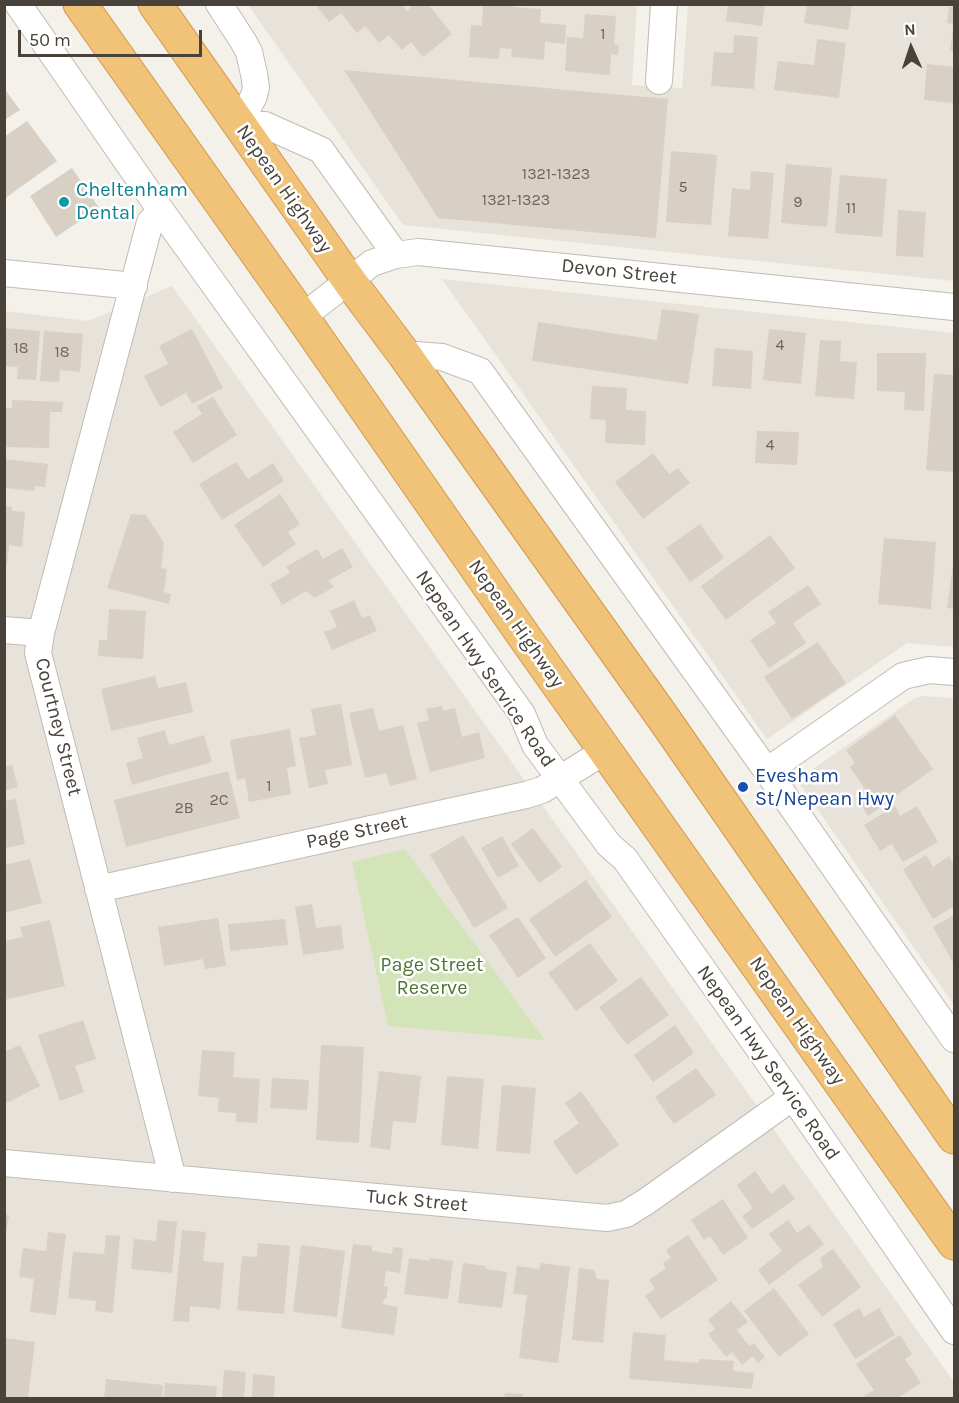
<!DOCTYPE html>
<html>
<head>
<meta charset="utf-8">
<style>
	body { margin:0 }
	#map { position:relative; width:959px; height:1403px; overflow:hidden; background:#f4f1eb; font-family:Karla,sans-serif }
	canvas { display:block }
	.frame { position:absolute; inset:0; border:6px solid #48423a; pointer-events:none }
	.north { position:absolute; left:881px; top:18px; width:60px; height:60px; -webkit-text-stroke:4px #fff; paint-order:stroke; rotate:357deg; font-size:16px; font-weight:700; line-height:24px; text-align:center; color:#48423a }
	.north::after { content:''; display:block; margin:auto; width:21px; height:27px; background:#48423a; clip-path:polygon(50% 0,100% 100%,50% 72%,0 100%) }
	.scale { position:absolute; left:18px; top:30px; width:184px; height:27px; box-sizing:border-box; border:3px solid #48423a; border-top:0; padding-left:8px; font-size:18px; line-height:21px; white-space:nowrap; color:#48423a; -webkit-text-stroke:4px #fff; paint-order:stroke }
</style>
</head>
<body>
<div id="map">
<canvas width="959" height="1403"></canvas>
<div class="frame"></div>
<div class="north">N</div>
<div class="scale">50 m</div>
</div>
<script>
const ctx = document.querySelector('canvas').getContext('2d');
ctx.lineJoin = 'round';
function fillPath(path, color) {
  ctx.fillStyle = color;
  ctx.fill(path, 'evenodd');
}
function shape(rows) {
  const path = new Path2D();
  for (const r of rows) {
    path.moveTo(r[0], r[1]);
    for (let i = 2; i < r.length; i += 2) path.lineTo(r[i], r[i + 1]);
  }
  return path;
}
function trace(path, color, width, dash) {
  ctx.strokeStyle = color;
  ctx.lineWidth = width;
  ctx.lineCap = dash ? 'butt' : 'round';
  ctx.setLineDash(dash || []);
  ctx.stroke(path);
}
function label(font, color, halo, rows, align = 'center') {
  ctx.font = font + ' Karla,sans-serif';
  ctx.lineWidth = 5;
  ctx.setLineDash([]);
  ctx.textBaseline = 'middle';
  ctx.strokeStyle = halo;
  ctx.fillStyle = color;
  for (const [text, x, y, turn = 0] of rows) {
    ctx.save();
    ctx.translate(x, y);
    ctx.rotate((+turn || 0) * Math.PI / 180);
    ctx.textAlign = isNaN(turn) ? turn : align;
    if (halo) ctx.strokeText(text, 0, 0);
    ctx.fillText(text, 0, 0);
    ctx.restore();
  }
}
fillPath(shape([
	[248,5,637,5,632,85,682,88,688,5,954,5,954,281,403,225],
	[442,279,954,333,954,647,907,643,767,739],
	[172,286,954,1382,954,1398,5,1398,5,311,88,321],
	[922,696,954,698,954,1005,797,780,915,698]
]), '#e8e3da');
fillPath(shape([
	[405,849,545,1040,388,1026,352,862]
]), '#d3e4b8');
fillPath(shape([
	[315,4,383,4,384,6,401,4,407,11,414,4,428,4,452,34,423,57,411,42,402,50,389,35,379,43,365,26,357,33,341,13,329,22],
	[483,4,513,4,513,7,541,9,540,23,566,25,565,44,545,42,544,60,511,57,512,49,500,48,499,59,469,57,471,25,482,26],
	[728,4,765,4,762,26,726,21],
	[807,4,852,4,848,30,804,23],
	[949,7,954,7,954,24,947,23],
	[585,14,616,16,614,44,619,45,618,55,611,54,610,75,565,71,567,37,583,38],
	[953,27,954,27,954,51,950,51],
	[734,35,758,37,754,89,711,86,714,52,733,53],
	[817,39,846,43,839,98,774,90,778,61,814,65],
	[927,64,954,67,954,103,924,100],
	[344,70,668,99,656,238,438,218],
	[4,88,20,110,4,120],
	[27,121,57,161,4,199,4,137],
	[671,151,717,155,711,225,666,222],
	[786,164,832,168,827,227,781,223],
	[72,168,99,208,56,237,30,196],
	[751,171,774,173,768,239,728,236,732,188,750,190],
	[840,175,887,179,882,237,835,233],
	[898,210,926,212,923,257,896,256],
	[662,309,699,314,688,384,532,361,538,322,657,340],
	[4,328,40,331,36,380,17,379,18,367,4,366],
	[192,329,223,388,192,404,186,393,160,407,144,376,168,364,159,346],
	[769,329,806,333,801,384,763,380],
	[44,331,83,334,80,372,60,370,59,382,40,381],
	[820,340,841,341,840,361,857,362,854,399,815,396],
	[715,348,753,351,751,389,712,386],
	[877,353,926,353,924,411,904,410,905,392,877,391],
	[934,374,954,375,954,472,926,470],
	[592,386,627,388,626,410,646,411,645,445,605,443,606,420,590,419],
	[213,397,237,435,193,463,173,432,202,414,197,406],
	[12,400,63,402,62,412,50,412,49,448,4,447,4,408,12,408],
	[757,431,799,432,797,465,755,463],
	[653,453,669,474,678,468,690,483,643,519,615,482],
	[4,459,48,464,45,487,35,486,34,491,4,488],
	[236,462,248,479,273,463,284,481,222,520,199,484],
	[280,494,300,524,288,532,296,544,263,567,234,525],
	[4,506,12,507,12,511,25,512,22,547,9,545,7,566,4,566],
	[131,514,146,515,164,543,161,568,167,569,164,592,171,594,169,604,107,588],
	[700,524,724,558,690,582,666,548],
	[770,535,795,568,726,620,701,586],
	[884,538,936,542,931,609,878,604],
	[342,548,353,567,328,581,334,587,315,598,306,591,282,605,270,584,290,573,286,567,317,549,323,559],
	[953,564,954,564,954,609,947,608],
	[808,585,821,604,793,623,806,643,769,668,750,640,776,623,768,612],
	[354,600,362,618,370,615,377,631,332,650,324,632,337,627,330,611],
	[109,609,146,611,143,659,98,656,99,640,107,640],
	[818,642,846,683,792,719,764,677],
	[155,676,158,688,186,682,193,712,111,731,101,689],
	[341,704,352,765,325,770,328,784,309,788,299,738,316,735,311,709],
	[442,706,443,711,455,708,462,737,479,732,485,758,430,772,417,723,429,720,426,709],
	[373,708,379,731,403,725,417,779,390,786,386,773,365,778,349,713],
	[895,715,933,769,868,816,860,803,870,796,850,767,855,763,846,750],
	[290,729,296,766,287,768,291,794,249,802,245,778,237,780,230,740],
	[165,730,169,745,204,735,212,762,132,785,126,763,143,758,137,738],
	[12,765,18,787,4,791,4,767],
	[228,771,240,818,126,847,114,800],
	[16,799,25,844,4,848,4,801],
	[895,806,900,816,917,806,938,842,903,862,892,844,880,851,864,825],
	[533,828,562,867,539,883,511,844],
	[463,835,508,908,474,928,430,855],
	[502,836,519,866,498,878,481,848],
	[926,855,933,867,949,856,954,865,954,906,933,919,903,869],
	[30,859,42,903,4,913,4,865],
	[586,880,612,917,555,957,529,919],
	[312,904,316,928,341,925,344,949,303,955,295,907],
	[954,915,954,964,933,927],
	[518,917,546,958,518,978,489,935],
	[218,918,226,966,205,969,203,959,164,966,158,927],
	[285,919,288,945,230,951,228,924],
	[50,920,65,986,4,1000,4,941,23,937,20,927],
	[590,943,618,981,576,1011,548,973],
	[641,977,669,1015,627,1045,599,1007],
	[83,1020,96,1059,75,1066,84,1092,60,1101,38,1035],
	[675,1025,694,1053,653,1082,634,1055],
	[20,1045,40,1086,7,1103,4,1097,4,1052],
	[321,1045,364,1047,359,1143,316,1140],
	[202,1050,235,1052,233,1077,260,1079,257,1123,236,1122,236,1113,218,1112,219,1098,198,1096],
	[696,1068,716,1095,674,1124,655,1097],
	[379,1071,421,1076,416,1123,393,1121,390,1150,370,1147],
	[447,1076,484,1079,478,1149,441,1145],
	[272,1078,309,1080,307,1110,270,1108],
	[502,1085,536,1088,530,1154,496,1151],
	[581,1091,619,1145,576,1175,553,1142,579,1123,565,1103],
	[755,1171,771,1194,784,1184,795,1199,752,1229,742,1216,753,1208,737,1185],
	[723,1199,748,1238,723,1255,710,1236,704,1240,691,1220],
	[4,1215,9,1215,6,1235,4,1235],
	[158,1220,177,1222,172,1273,131,1269,134,1239,156,1241],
	[788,1220,797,1233,809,1225,824,1244,769,1285,758,1270,782,1251,769,1234],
	[182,1230,206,1232,203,1261,224,1263,220,1309,190,1306,189,1322,173,1321],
	[48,1232,66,1234,56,1315,30,1312,34,1279,19,1277,23,1248,46,1251],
	[106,1235,120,1236,113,1313,95,1311,96,1301,68,1298,73,1252,104,1254],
	[688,1235,718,1280,661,1319,645,1296,655,1289,649,1280,666,1268,663,1263,671,1258,666,1250],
	[258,1243,290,1246,284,1314,237,1310,242,1256,257,1257],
	[353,1244,372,1246,372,1251,392,1254,393,1247,403,1248,400,1273,386,1271,384,1286,388,1287,386,1299,384,1299,383,1304,398,1307,394,1335,341,1328],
	[301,1245,345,1251,337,1317,293,1312],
	[833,1249,861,1287,822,1317,798,1285,823,1267,820,1258],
	[409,1258,430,1261,430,1258,453,1261,448,1299,404,1294],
	[463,1263,486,1266,486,1269,507,1272,502,1308,458,1303],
	[541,1263,570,1267,558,1363,519,1358,527,1295,513,1294,517,1266,539,1269],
	[579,1268,594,1270,597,1279,609,1280,603,1343,572,1340],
	[774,1288,809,1334,779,1357,744,1311],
	[731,1301,748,1322,737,1330,749,1346,754,1343,765,1357,758,1363,753,1356,742,1365,732,1352,726,1357,708,1334,715,1329,708,1320],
	[859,1308,864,1317,879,1308,895,1335,855,1359,833,1324],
	[633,1332,666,1335,664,1360,699,1363,699,1359,734,1361,733,1371,754,1373,752,1389,629,1379],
	[900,1335,912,1354,905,1359,921,1383,897,1398,866,1398,864,1396,874,1390,856,1364],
	[4,1338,35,1342,28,1398,4,1398],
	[224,1370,246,1372,244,1398,222,1398],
	[253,1374,275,1376,274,1398,252,1398],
	[106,1379,163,1385,162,1398,104,1398],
	[165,1383,217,1386,216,1398,164,1398],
	[505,1393,523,1394,523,1398,504,1398]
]), '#d8cfc5');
const minor = shape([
	[18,4,162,212,522,714,535,745,609,845,625,859,793,1097,954,1331],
	[219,4,243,41,249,52,254,74,256,87,254,96,239,125,265,125,321,150,396,255],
	[659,81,664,4],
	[162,212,150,222,41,633,38,653,173,1179],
	[4,273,134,286],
	[302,317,372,263,396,255,418,252,954,307],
	[404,354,442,357,480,371,767,771,954,1039],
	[4,630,41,633],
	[767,771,903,676,929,670,954,672],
	[98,889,526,795,542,790,605,751],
	[4,1163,607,1218,626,1214,647,1201,793,1097]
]);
const highway = shape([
	[80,4,302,317,526,639,954,1243],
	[155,4,350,282,404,354,664,719,954,1137]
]);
trace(minor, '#c2bbb2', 28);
trace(highway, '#d09849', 35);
trace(minor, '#fff', 26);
trace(highway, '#f1c379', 33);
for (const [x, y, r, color] of [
	[64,202,6,"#0f9aa8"],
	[743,787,6,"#1a4fb4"]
]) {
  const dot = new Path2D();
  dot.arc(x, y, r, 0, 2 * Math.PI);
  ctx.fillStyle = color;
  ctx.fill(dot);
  trace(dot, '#fff', 2);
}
label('16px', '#6c655d', null, [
	["1",603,34],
	["1321-1323",556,174],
	["5",683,187],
	["1321-1323",516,200],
	["9",798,202],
	["11",851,208],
	["4",780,345],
	["18",21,348],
	["18",62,352],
	["4",770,445],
	["1",269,786],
	["2C",219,800],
	["2B",184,808]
]);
label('20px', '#48423a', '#fff', [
	["Nepean Highway",284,189,55],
	["Devon Street",619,272,6],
	["Nepean Highway",516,624,55],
	["Nepean Hwy Service Road",485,669,56],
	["Courtney Street",58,727,76],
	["Page Street",357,832,-12],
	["Nepean Highway",797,1021,55],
	["Nepean Hwy Service Road",768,1063,55],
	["Tuck Street",417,1201,5]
]);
label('20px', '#0d838f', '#fff', [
	["Cheltenham",76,190],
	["Dental",76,213]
], 'left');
label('20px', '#164399', '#fff', [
	["Evesham",755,776],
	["St/Nepean Hwy",755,799]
], 'left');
label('20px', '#4f7631', '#fff', [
	["Page Street",432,965],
	["Reserve",432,988]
]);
</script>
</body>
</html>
